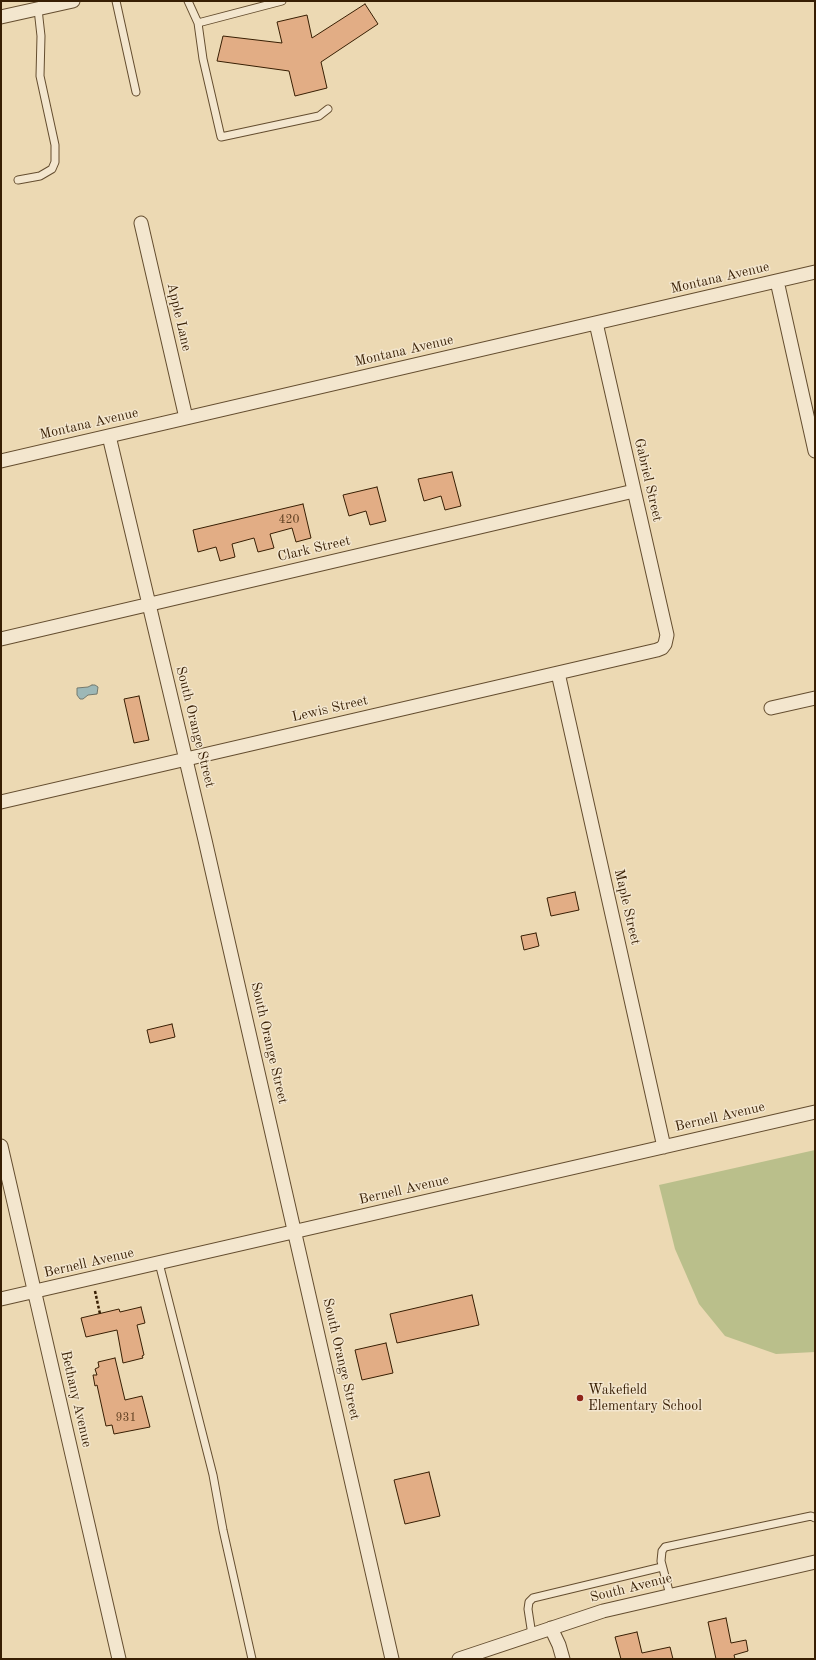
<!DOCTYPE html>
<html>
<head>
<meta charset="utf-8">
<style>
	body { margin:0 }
	#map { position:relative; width:816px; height:1660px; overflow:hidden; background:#ecd9b3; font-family:"Old Standard TT",serif }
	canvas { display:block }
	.frame { position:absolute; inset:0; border:2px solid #371e03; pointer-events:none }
</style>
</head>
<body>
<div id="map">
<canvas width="816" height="1660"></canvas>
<div class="frame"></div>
</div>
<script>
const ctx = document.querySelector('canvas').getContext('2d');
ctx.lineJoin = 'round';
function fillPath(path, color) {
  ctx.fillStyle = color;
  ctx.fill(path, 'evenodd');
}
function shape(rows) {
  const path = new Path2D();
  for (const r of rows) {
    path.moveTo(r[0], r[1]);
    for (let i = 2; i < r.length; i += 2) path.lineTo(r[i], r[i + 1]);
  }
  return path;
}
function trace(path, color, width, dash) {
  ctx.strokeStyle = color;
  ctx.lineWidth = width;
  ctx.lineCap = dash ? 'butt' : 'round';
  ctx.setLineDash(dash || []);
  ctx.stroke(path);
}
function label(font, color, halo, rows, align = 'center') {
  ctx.font = font + ' "Old Standard TT",serif';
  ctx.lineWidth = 3;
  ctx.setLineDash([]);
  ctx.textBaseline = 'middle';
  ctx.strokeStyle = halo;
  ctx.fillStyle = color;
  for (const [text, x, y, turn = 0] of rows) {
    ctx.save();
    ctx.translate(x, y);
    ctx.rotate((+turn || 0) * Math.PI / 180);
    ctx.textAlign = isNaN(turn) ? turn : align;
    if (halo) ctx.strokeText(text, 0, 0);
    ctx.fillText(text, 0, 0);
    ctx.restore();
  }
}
fillPath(shape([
	[815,1150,815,1352,776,1354,725,1336,699,1304,675,1249,659,1185]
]), '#babf8b');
const water = shape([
	[92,685,95,685,98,687,97,694,88,695,83,699,80,699,77,695,77,688,88,687,92,685]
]);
fillPath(water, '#9db8b7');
trace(water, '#747a6f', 1);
const building = shape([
	[365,4,378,24,321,62,327,88,295,96,289,71,217,61,223,36,282,43,277,22,307,15,312,38,365,4],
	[452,472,461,506,445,510,441,496,424,501,418,479,452,472],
	[377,487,386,521,370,525,366,511,349,516,343,495,377,487],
	[303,504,311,538,296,542,292,528,270,534,274,548,258,552,254,538,232,544,235,557,220,561,216,547,198,552,193,530,303,504],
	[139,696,149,740,134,743,124,699,139,696],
	[575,892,579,910,551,916,547,898,575,892],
	[536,933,539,946,524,950,521,936,536,933],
	[172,1024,175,1037,150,1043,147,1030,172,1024],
	[472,1295,479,1325,397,1343,390,1314,472,1295],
	[141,1307,145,1323,137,1325,144,1355,142,1356,143,1358,123,1363,117,1330,86,1337,81,1318,119,1309,120,1312,141,1307],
	[386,1343,393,1373,362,1380,355,1350,386,1343],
	[115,1358,125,1400,142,1396,150,1427,114,1434,112,1425,106,1426,97,1385,95,1386,93,1375,97,1375,95,1369,99,1367,98,1362,115,1358],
	[429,1472,440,1516,405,1524,394,1480,429,1472],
	[726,1618,731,1643,746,1640,748,1651,734,1655,735,1659,716,1659,708,1622,726,1618],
	[637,1632,642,1653,670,1647,673,1659,621,1659,615,1637,637,1632]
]);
fillPath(building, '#e2ad85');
trace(building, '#371e03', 1);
const lane = shape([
	[116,1,136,92],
	[188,1,198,23,282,1],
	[198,23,203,59,221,137,319,116,328,109],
	[18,180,40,176,52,169,55,162,55,145,40,76,41,36,38,9],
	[159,1263,213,1475,223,1530,252,1659],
	[670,1595,661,1561,662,1551,665,1547,811,1516,815,1518],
	[532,1635,528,1609,529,1602,533,1598,662,1567]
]);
const street = shape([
	[1,17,73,1],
	[141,223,186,418],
	[777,281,815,451],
	[109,436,205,840,392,1659],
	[1,461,815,272],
	[1,639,634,491],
	[558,673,664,1147],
	[771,708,815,698],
	[1,802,657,650,662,648,665,644,667,635,596,323],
	[1,1146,119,1659],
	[1,1299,815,1112],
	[551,1628,559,1645,563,1659],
	[459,1659,603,1611,815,1562]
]);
trace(lane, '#644d2f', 9);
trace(street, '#644d2f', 15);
trace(shape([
	[95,1291,100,1314]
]), '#371e03', 2.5, [3, 2]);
trace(lane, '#f3e6ce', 7);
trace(street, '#f3e6ce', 13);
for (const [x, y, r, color] of [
	[580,1398,4,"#8f2418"]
]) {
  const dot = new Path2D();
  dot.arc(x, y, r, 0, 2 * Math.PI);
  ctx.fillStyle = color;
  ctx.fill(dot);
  trace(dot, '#f3e6ce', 1.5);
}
label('12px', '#624224', null, [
	["420",289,520],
	["931",126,1418]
]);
label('14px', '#371e03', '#f3e6ce', [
	["Montana Avenue",720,278,-13],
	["Apple Lane",179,317,77],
	["Montana Avenue",404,351,-13],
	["Montana Avenue",89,424,-13],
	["Gabriel Street",648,480,77],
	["Clark Street",314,549,-13],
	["Lewis Street",330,709,-13],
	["South Orange Street",195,727,76],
	["Maple Street",627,907,77],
	["South Orange Street",269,1043,77],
	["Bernell Avenue",720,1117,-13],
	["Bernell Avenue",404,1190,-13],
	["Bernell Avenue",89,1263,-13],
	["South Orange Street",341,1359,77],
	["Bethany Avenue",76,1399,77],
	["South Avenue",631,1588,-14]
]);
label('14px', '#371e03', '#f3e6ce', [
	["Wakefield",588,1390],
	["Elementary School",588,1406]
], 'left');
</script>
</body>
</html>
